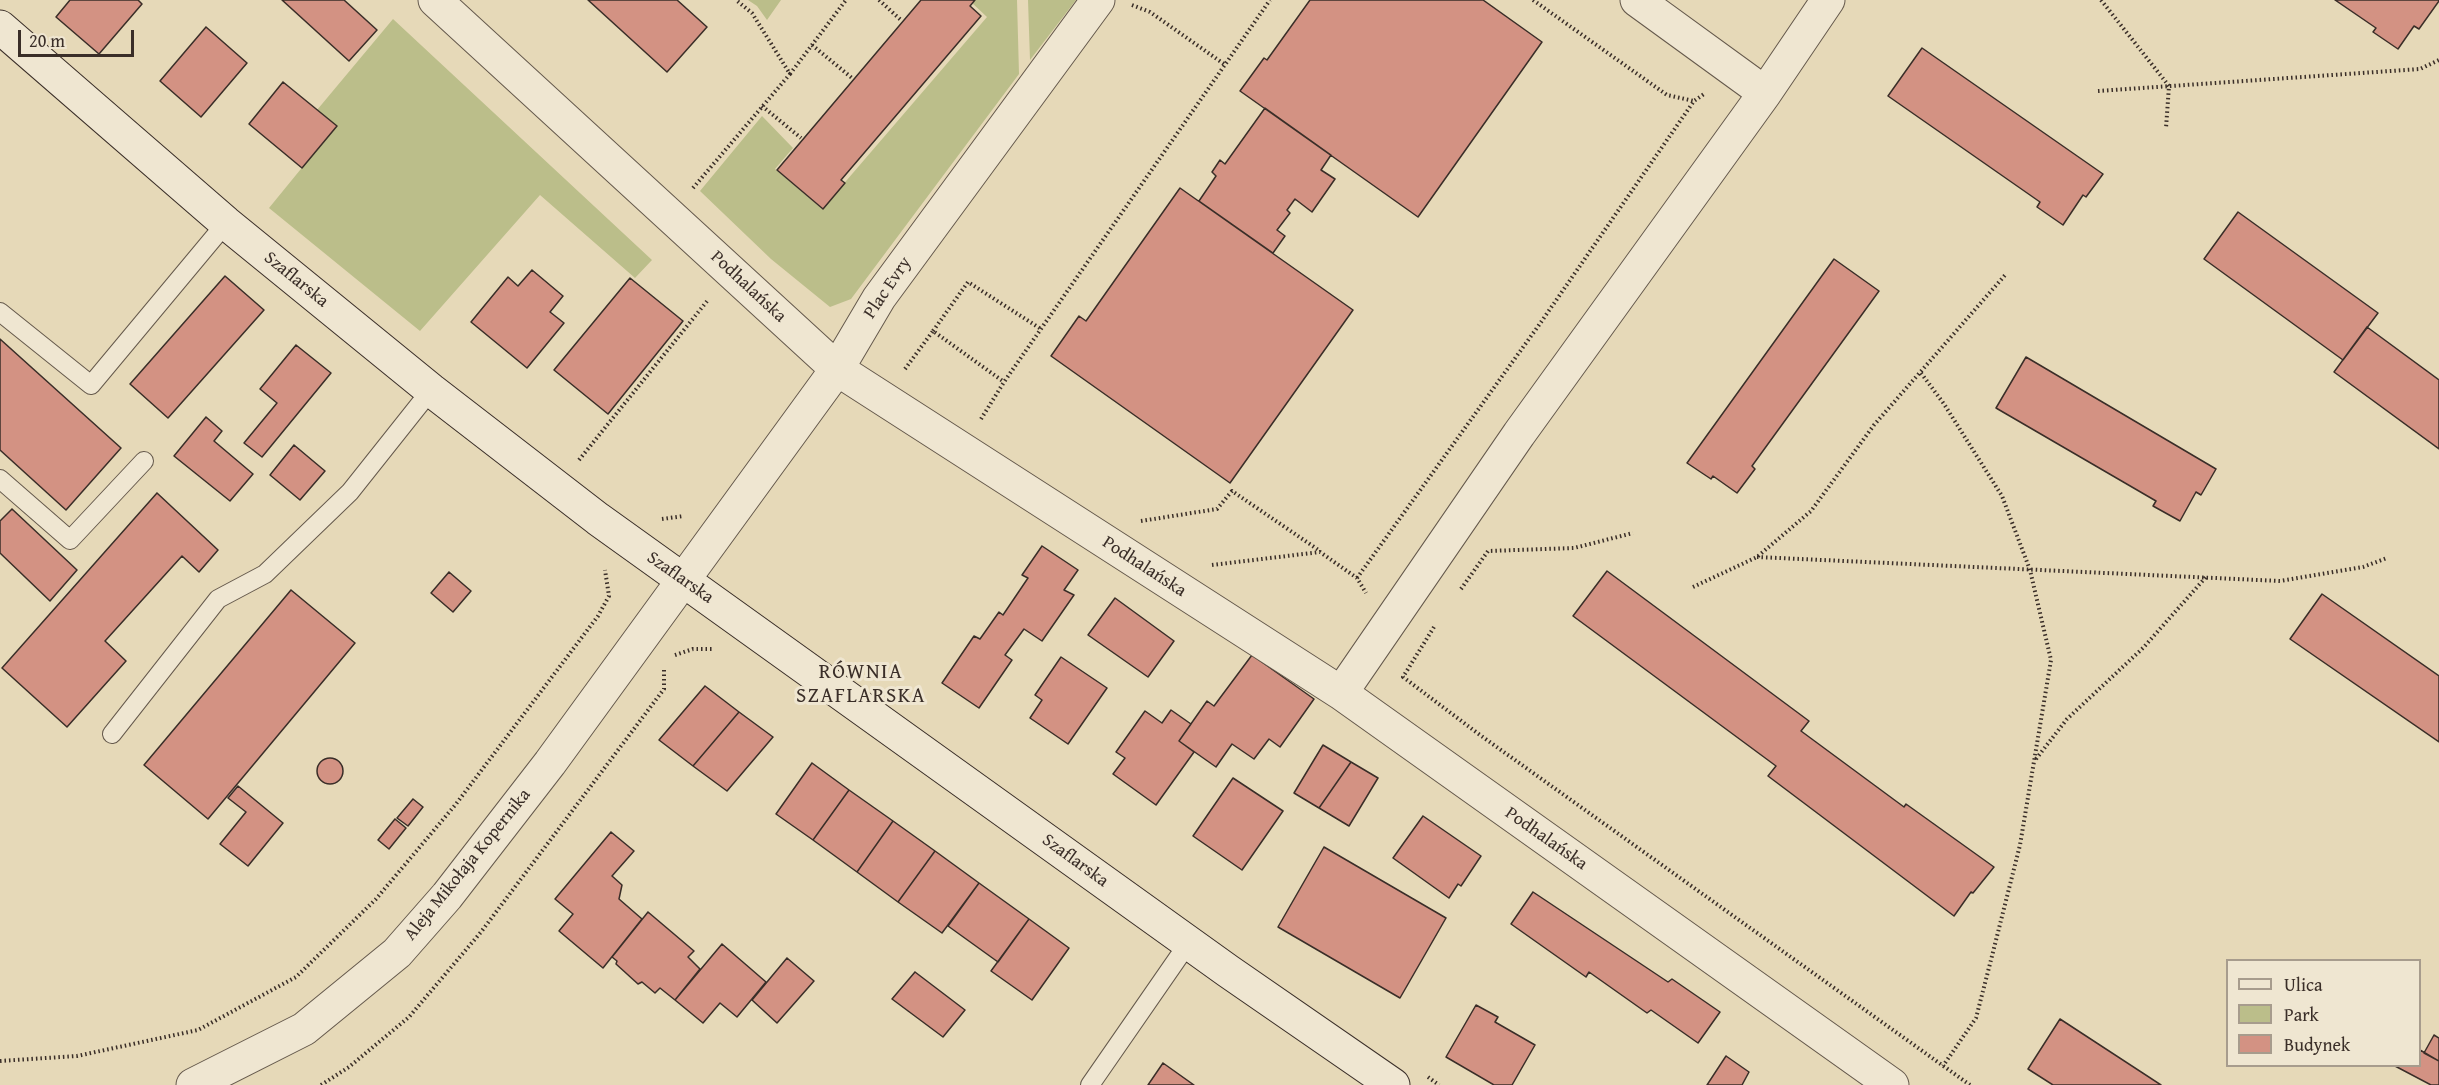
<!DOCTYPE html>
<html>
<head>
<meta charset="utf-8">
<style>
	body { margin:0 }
	#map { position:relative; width:2439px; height:1085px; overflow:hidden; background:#e6d9b8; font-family:"Gentium Book Plus",serif }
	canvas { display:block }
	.legend { position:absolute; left:2226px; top:959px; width:195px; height:108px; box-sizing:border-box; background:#efe6d1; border:2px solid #a79c8d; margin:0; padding:8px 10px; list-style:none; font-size:18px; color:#3a2e28 }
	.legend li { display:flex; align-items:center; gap:12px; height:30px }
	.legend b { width:30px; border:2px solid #a79c8d }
	.scale { position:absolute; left:18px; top:30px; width:116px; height:27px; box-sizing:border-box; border:3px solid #3a2e28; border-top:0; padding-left:8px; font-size:18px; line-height:21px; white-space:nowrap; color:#3a2e28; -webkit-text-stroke:4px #efe6d1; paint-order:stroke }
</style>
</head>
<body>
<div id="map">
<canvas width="2439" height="1085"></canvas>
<ul class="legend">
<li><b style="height:8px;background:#efe6d1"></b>Ulica</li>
<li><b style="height:16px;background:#bbbe8a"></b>Park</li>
<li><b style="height:16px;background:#d39283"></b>Budynek</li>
</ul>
<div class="scale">20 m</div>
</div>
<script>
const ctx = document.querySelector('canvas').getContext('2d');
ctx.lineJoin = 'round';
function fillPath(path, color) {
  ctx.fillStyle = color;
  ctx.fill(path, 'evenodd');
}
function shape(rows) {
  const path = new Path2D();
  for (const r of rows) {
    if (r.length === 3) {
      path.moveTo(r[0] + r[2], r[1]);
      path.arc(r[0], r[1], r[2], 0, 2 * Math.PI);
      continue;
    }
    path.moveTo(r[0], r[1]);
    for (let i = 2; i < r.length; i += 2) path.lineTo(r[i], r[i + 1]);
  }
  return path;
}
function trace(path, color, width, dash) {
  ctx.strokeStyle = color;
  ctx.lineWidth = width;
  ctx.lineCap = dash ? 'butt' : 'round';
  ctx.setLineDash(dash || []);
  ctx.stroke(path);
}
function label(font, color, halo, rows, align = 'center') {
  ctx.font = font + ' "Gentium Book Plus",serif';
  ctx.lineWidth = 6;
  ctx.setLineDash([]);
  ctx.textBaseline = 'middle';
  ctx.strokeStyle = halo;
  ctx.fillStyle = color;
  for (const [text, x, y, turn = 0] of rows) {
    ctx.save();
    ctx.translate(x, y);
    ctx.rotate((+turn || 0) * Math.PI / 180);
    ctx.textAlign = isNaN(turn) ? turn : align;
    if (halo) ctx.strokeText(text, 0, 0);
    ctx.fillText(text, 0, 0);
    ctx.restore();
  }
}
fillPath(shape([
	[748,0,781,0,767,20,757,6],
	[973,0,1017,0,1019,74,851,299,830,307,771,259,700,191,762,116,793,148,775,169,822,209,987,17,971,2],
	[1028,0,1076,0,1030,60],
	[393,19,652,260,635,278,540,195,420,331,269,208,336,126,317,110]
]), '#bbbe8a');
const building = shape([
	[70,0,138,0,142,4,99,54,56,17,70,0],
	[282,0,344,0,377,30,349,61,282,0],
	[588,0,677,0,707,27,667,72,588,0],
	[921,0,975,0,970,6,981,16,841,180,845,183,823,209,777,170,921,0],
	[1310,0,1483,0,1542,42,1418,217,1240,91,1264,58,1267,60,1310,0],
	[2335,0,2439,0,2439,1,2419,29,2414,26,2398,49,2373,32,2376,28,2335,0],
	[206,27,247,63,201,117,160,81,206,27],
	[1922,48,2103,174,2086,197,2083,195,2063,225,2037,207,2040,202,1888,96,1922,48],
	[283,82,337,126,302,168,249,124,283,82],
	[1265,108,1331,155,1321,170,1335,179,1312,212,1295,199,1287,210,1290,213,1277,230,1285,236,1273,253,1199,201,1216,176,1212,172,1220,160,1225,164,1265,108],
	[1180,188,1353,310,1230,483,1051,356,1079,316,1086,321,1180,188],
	[2238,212,2378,313,2343,360,2204,259,2238,212],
	[1834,259,1879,291,1752,466,1755,469,1737,493,1713,476,1711,479,1687,463,1834,259],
	[532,270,563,296,550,312,564,323,527,368,471,322,508,277,518,286,532,270],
	[225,276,264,310,168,418,130,384,225,276],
	[630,278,683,321,608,414,554,370,630,278],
	[2367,327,2439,380,2439,449,2334,372,2367,327],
	[0,339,121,448,66,510,0,450,0,339],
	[296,345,331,373,262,457,244,443,277,403,260,389,296,345],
	[2026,357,2216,469,2201,495,2196,492,2180,521,2153,506,2156,501,1996,408,2026,357],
	[206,417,222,431,214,441,253,474,230,501,174,456,206,417],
	[294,445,325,471,300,500,270,475,294,445],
	[157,493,218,550,199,572,182,556,105,641,126,661,67,727,2,668,157,493],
	[12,509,77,570,50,601,0,553,0,521,12,509],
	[1042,546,1078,570,1064,590,1074,595,1042,641,1024,629,1005,655,1012,660,979,708,942,683,974,636,980,639,999,612,1003,615,1028,578,1022,575,1042,546],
	[1607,571,1809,721,1801,731,1904,807,1906,804,1994,867,1973,893,1971,892,1954,916,1768,776,1776,766,1573,616,1607,571],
	[449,572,471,591,453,612,431,593,449,572],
	[291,590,355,643,208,819,144,765,291,590],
	[2322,594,2439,676,2439,742,2290,639,2322,594],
	[1115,598,1174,641,1148,677,1088,635,1115,598],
	[1252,655,1314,699,1280,747,1269,739,1254,759,1232,744,1216,767,1179,741,1207,701,1214,706,1252,655],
	[1061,657,1107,688,1068,744,1030,718,1042,700,1035,695,1061,657],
	[705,686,739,712,693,766,659,740,705,686],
	[1171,710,1191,724,1179,741,1194,752,1156,805,1113,774,1125,758,1116,752,1145,711,1162,723,1171,710],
	[739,712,773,737,727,791,693,766,739,712],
	[1323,745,1351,762,1319,808,1294,793,1323,745],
	[330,771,13],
	[1351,762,1378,778,1349,826,1319,808,1351,762],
	[812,763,849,790,813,840,776,814,812,763],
	[1233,778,1283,811,1242,870,1193,836,1233,778],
	[238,786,283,823,248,866,220,844,246,812,228,798,238,786],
	[849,790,893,821,857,872,813,840,849,790],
	[413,799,423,807,408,826,397,818,413,799],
	[1423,816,1481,856,1461,886,1458,884,1449,898,1393,858,1423,816],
	[395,819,406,828,389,849,378,840,395,819],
	[893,821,935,851,898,902,857,872,893,821],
	[611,832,634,851,612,876,622,885,619,899,642,919,603,968,559,931,573,914,555,899,611,832],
	[1324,847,1446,918,1400,998,1278,927,1324,847],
	[935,851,979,883,942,933,898,902,935,851],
	[979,883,1029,919,998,962,948,926,979,883],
	[1533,892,1668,982,1672,979,1720,1012,1698,1043,1651,1010,1647,1013,1589,972,1586,977,1511,924,1533,892],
	[648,912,694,951,688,957,700,969,675,1000,660,988,655,993,642,982,638,984,616,964,617,961,612,957,648,912],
	[1029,919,1069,948,1032,1000,991,971,1029,919],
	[722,944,766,982,737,1017,720,1003,703,1023,675,1000,722,944],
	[787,958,814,981,777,1023,752,1000,787,958],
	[915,972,965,1010,943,1037,892,999,915,972],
	[1476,1005,1498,1017,1495,1022,1535,1045,1512,1085,1494,1085,1446,1057,1476,1005],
	[2060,1019,2161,1085,2053,1085,2028,1069,2060,1019],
	[2434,1035,2439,1038,2439,1061,2424,1053,2434,1035],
	[2420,1050,2439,1061,2439,1085,2431,1085,2395,1066,2420,1066,2420,1050],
	[1726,1056,1749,1072,1742,1085,1707,1085,1726,1056],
	[1163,1063,1194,1085,1148,1085,1163,1063]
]);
fillPath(building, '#d39283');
trace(building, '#3a2e28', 1.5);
const lane = shape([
	[0,312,91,385,226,223],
	[0,479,70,540,144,461],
	[112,734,218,599,265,574,350,492,431,390],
	[1090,1085,1189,942]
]);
const street = shape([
	[435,0,837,369,1341,693,1892,1085],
	[1637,0,1765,93],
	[1341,693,1519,434,1765,93,1828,0],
	[193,1085,304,1029,397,953,447,896,550,763,837,369,879,298,1098,0]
]);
const secondary = shape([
	[0,27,226,223,431,390,598,519,1228,971,1393,1085]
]);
trace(lane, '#65594c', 20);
trace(street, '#65594c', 35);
trace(secondary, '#3a2e28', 35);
trace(shape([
	[879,0,902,21],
	[1533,0,1667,95,1694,101],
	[2101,0,2169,86,2166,128],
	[1132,5,1150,12,1224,64],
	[812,45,852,78],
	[790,74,846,0],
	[2098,91,2420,69,2439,60],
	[762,106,801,138],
	[693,188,790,74,752,13,736,0],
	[933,331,968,282,1041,329],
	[905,369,933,331,1004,382],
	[1921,373,1944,404,2002,496,2030,570,2051,660,2020,845,1992,956,1976,1018,1943,1066],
	[981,419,1004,382,1270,0],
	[579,460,708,300],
	[662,519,684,516],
	[1141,521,1217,509,1232,491,1320,551],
	[1757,557,2280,581,2363,567,2387,558],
	[1212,565,1320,552,1357,578,1366,593],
	[1357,578,1539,325,1694,101,1704,94],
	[1693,587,1757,557,1811,511,1874,425,2006,274],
	[1461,589,1488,551,1574,548,1633,533],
	[1434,627,1403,677,1480,735,1970,1085],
	[675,655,693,649,714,649],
	[2036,759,2067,719,2143,648,2206,577],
	[0,1061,77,1056,198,1030,296,977,376,899,456,804,598,616,609,596,605,570],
	[1428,1077,1439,1085],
	[321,1085,349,1067,409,1017,481,932,664,689,664,670]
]), '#3a2e28', 4, [1.5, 3]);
trace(lane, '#efe6d1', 18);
trace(street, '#efe6d1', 33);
trace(secondary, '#efe6d1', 33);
label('18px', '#3a2e28', '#efe6d1', [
	["Szaflarska",296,280,39],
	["Podhalańska",748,287,43],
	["Plac Evry",888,288,-56],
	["Podhalańska",1144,567,33],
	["Szaflarska",680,578,35],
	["Podhalańska",1546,839,35],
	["Szaflarska",1075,861,36],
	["Aleja Mikołaja Kopernika",468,865,-51]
]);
ctx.letterSpacing = '1.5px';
label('21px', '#3a2e28', '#efe6d1', [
	["RÓWNIA",861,673],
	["SZAFLARSKA",861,697]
]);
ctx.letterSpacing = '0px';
</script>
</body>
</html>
